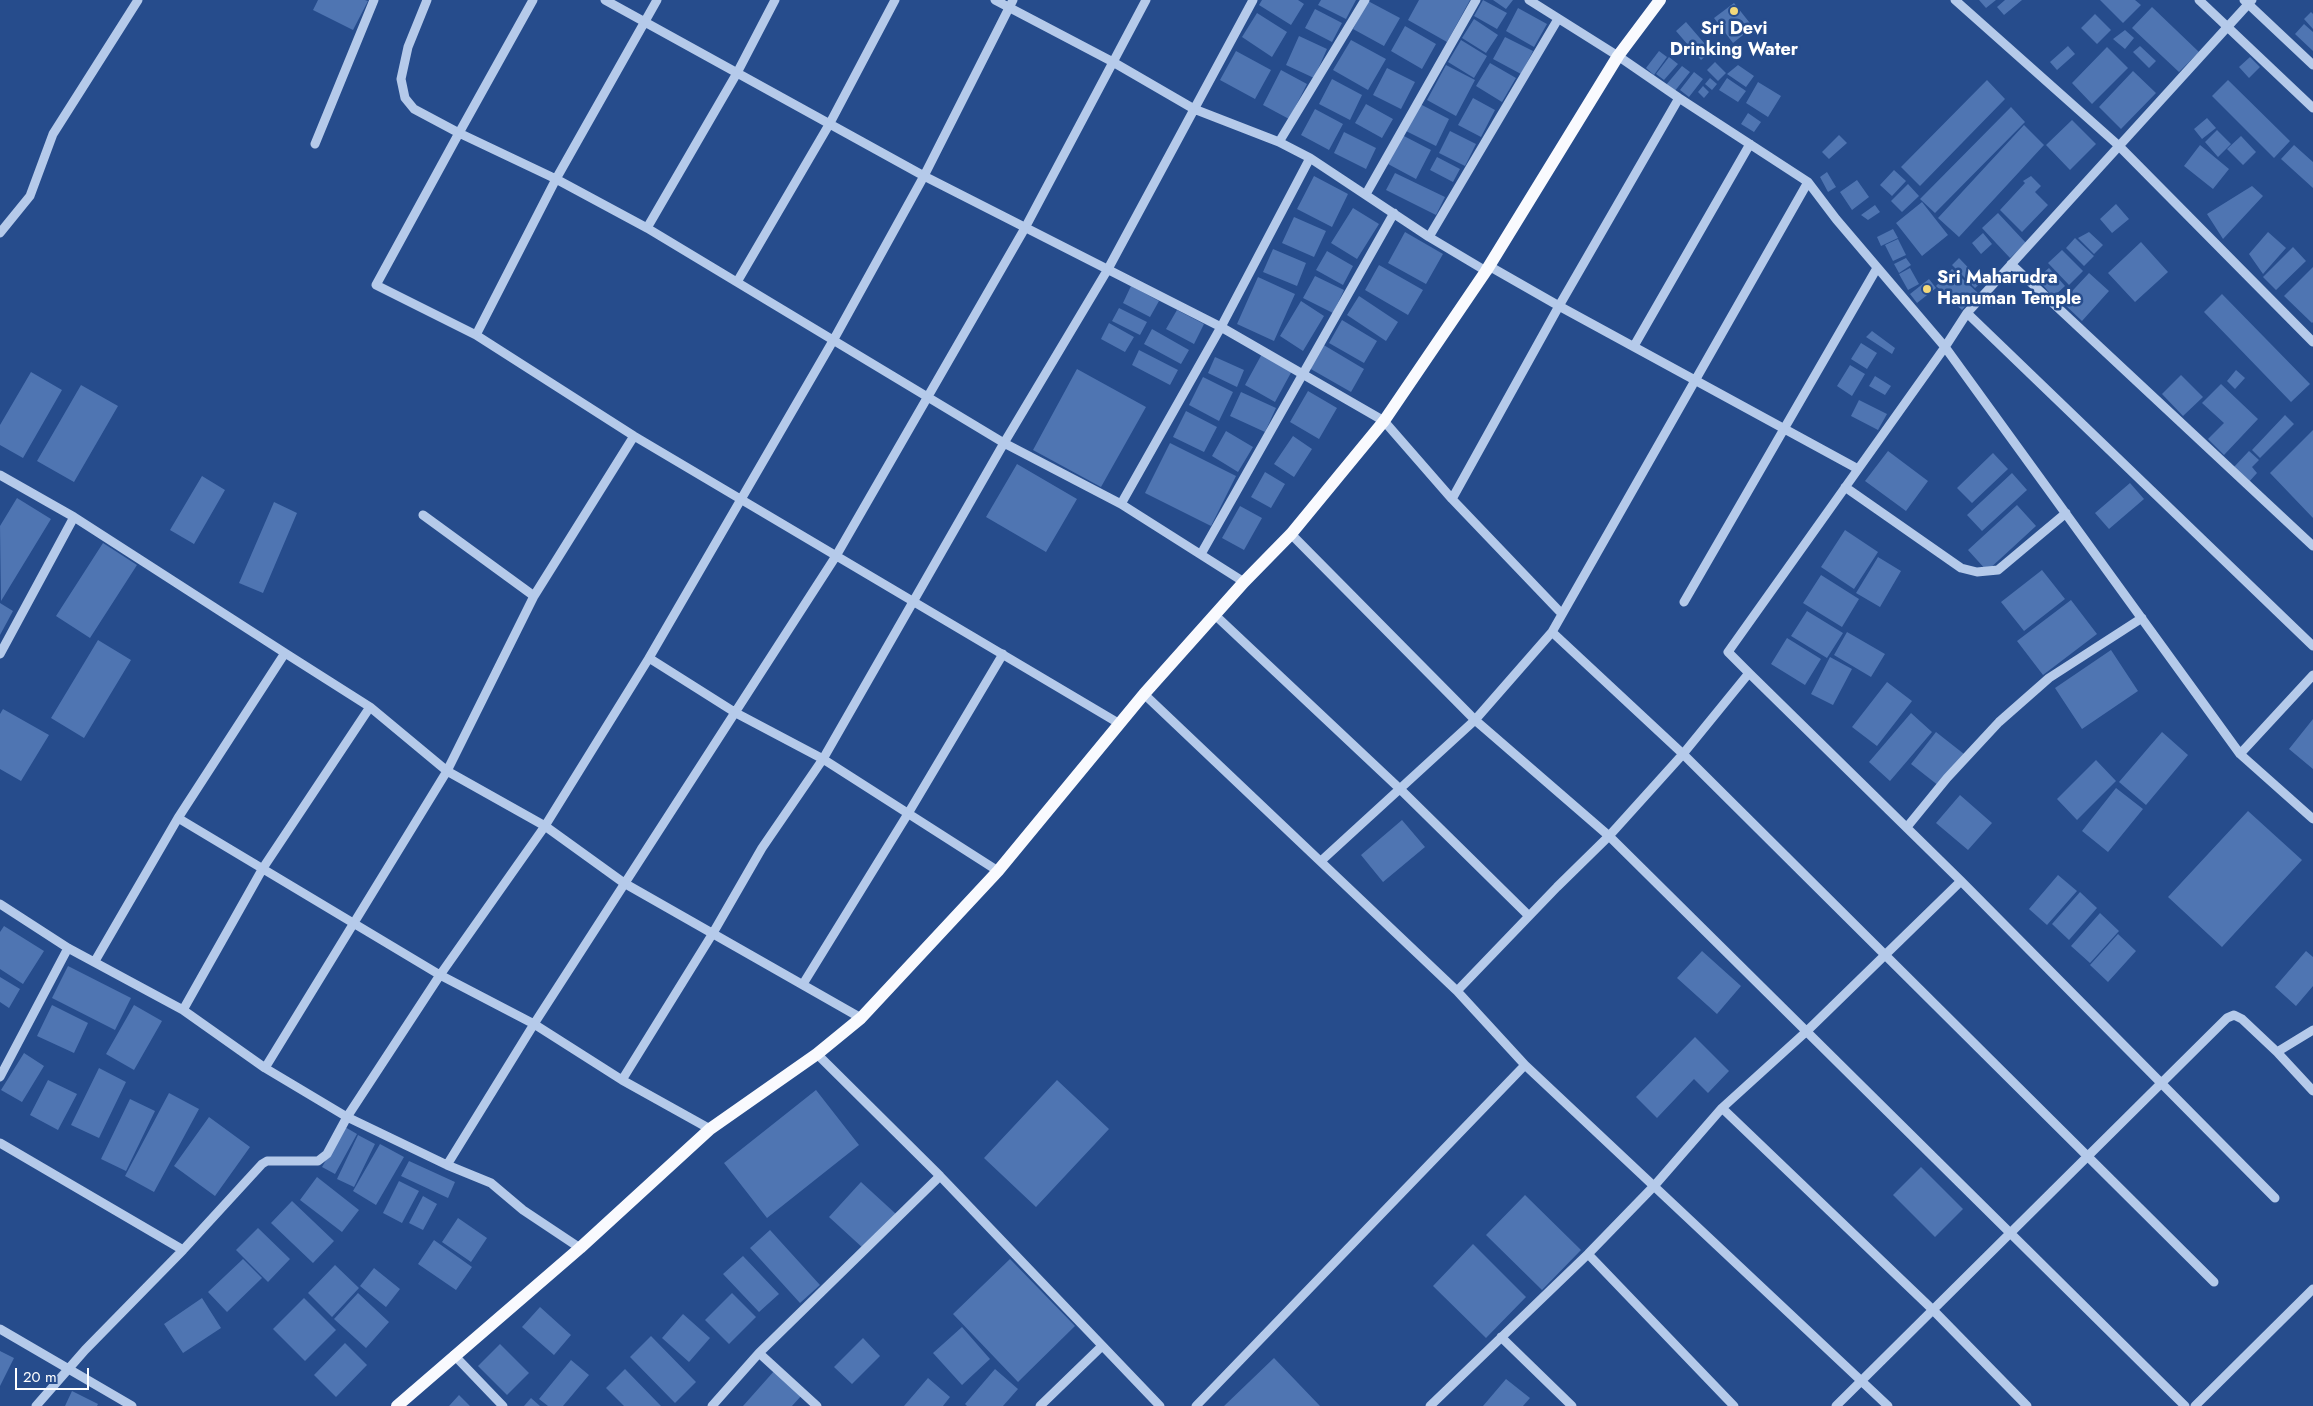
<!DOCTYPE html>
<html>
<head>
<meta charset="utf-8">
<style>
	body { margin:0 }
	#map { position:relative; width:2313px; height:1406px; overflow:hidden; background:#264c8c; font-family:Jost,sans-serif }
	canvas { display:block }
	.scale { position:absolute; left:15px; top:1368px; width:74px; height:22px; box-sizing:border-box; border:2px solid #fff; border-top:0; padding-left:6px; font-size:15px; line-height:18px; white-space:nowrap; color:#fff; -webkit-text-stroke:4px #264c8c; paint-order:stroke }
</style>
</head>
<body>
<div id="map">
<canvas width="2313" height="1406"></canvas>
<div class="scale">20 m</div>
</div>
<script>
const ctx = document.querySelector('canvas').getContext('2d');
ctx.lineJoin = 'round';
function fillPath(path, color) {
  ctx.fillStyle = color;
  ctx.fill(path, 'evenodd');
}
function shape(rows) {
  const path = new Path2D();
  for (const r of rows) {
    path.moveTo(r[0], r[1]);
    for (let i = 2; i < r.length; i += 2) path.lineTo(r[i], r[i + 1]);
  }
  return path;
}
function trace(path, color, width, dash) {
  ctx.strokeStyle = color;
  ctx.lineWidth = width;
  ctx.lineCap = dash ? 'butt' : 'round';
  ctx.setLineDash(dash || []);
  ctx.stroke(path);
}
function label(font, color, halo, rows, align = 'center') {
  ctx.font = font + ' Jost,sans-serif';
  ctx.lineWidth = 5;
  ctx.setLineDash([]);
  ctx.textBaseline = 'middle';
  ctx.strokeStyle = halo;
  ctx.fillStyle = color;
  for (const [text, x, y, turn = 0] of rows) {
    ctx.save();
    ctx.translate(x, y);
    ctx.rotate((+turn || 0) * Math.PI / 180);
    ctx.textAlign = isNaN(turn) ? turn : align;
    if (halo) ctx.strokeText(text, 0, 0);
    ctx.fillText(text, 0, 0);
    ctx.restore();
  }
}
fillPath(shape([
	[318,0,365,0,368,1,353,30,313,10],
	[1262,0,1298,0,1304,4,1291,25,1259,5],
	[1321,0,1356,0,1346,19,1318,5],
	[1419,0,1470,0,1447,42,1408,20],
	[1483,0,1507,13,1497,29,1474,16],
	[1493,0,1513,0,1506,9],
	[1979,0,1996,0,1986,8],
	[2005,0,2022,0,2004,15,1997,7],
	[2100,0,2135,0,2141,5,2123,23],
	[1368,1,1400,18,1384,46,1353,29],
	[1734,3,1753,27,1733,43,1714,18],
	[2152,7,2199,52,2179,72,2132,28],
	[1518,8,1547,24,1534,47,1506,31],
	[1315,9,1342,23,1332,42,1305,28],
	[2311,12,2313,14,2313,29,2304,19],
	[1257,13,1287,32,1272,57,1242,37],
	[2095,14,2111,30,2097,44,2081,28],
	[1474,19,1498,35,1486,53,1462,38],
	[1686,22,1711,51,1701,60,1676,31],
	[2304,24,2313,32,2313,51,2295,34],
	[1405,26,1436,44,1422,69,1391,51],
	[2125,30,2134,38,2125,49,2113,39],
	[1299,36,1327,49,1314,78,1286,65],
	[1505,37,1533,51,1521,74,1493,59],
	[1351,40,1386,59,1368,90,1333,70],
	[1461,40,1487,56,1474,78,1448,62],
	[2068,46,2075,54,2057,70,2050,62],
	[2140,46,2156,61,2149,68,2133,52],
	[2107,47,2128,68,2092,104,2072,83],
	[1236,51,1271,70,1255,99,1220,80],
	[1659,51,1667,57,1654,75,1646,68],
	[1669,57,1678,64,1664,80,1656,74],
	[2250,57,2260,67,2249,78,2239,67],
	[1715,62,1726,73,1718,81,1707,70],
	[1490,63,1516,78,1502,102,1476,86],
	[1446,65,1475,80,1456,116,1427,100],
	[1738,65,1754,76,1746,87,1727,74],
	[1682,66,1690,72,1674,92,1666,85],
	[1387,68,1415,82,1401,109,1373,95],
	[1281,70,1307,84,1289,119,1263,105],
	[2133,71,2156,93,2121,129,2099,107],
	[1694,72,1703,79,1689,97,1680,90],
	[1710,78,1717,84,1712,90,1705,84],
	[1727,78,1746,91,1738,102,1719,90],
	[1332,79,1362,95,1350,120,1319,104],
	[1987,80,2005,99,1920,186,1901,167],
	[2228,80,2290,141,2274,158,2212,96],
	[1758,82,1781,96,1768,117,1746,103],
	[1703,86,1709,92,1704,98,1698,92],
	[1473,98,1495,110,1481,137,1458,125],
	[1366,104,1393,119,1382,138,1355,123],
	[1420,104,1449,119,1436,146,1406,131],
	[2011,107,2025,122,1935,213,1920,199],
	[1315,109,1343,124,1329,150,1301,135],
	[1748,113,1761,122,1754,132,1741,124],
	[2207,118,2216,128,2202,139,2194,129],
	[2072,120,2096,144,2070,170,2046,145],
	[2024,125,2044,145,1959,237,1938,218],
	[2217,130,2231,144,2218,157,2205,142],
	[1450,131,1476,144,1465,166,1439,153],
	[1344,132,1376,148,1366,169,1334,153],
	[1402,135,1431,150,1416,179,1388,164],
	[1839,135,1847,143,1829,159,1822,152],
	[2241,136,2256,152,2243,165,2227,149],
	[2200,145,2229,169,2213,189,2184,166],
	[2294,145,2313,162,2313,188,2281,159],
	[1437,157,1460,169,1453,182,1430,170],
	[1894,170,1906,181,1892,196,1880,185],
	[1827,172,1836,187,1828,192,1820,177],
	[1395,173,1445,197,1436,215,1386,190],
	[1314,176,1348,194,1332,227,1297,209],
	[2031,176,2041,186,2035,192,2048,205,2022,232,2000,210,2025,183,2023,181],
	[1857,180,1869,197,1852,210,1840,192],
	[1908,184,1919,196,1902,212,1891,201],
	[2252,186,2263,196,2223,239,2207,214],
	[1922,202,1948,235,1922,256,1896,223],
	[2116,204,2129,219,2112,233,2100,219],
	[1875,205,1880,212,1868,220,1861,215],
	[1353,208,1379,224,1357,259,1331,243],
	[1998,213,2026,243,2010,258,1982,228],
	[1294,217,1326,231,1314,257,1282,243],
	[1893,229,1898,238,1881,246,1877,237],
	[1405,232,1443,254,1426,284,1388,263],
	[2089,232,2103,245,2094,254,2078,238],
	[2268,232,2286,248,2263,274,2249,254],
	[1983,233,1992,244,1981,254,1972,243],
	[2075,238,2094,256,2084,266,2066,248],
	[1898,239,1906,255,1893,261,1885,245],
	[2141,242,2168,272,2135,302,2108,273],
	[2293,247,2306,261,2276,290,2263,277],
	[1273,249,1306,263,1297,286,1263,272],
	[2062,250,2083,271,2069,285,2048,263],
	[1327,251,1353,266,1343,285,1316,270],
	[1906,258,1911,265,1899,273,1894,264],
	[1959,258,1982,282,1975,288,1952,265],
	[1379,265,1423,290,1408,315,1365,290],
	[2313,267,2313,322,2312,323,2284,296],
	[1910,268,1919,284,1908,290,1899,274],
	[2049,268,2065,286,2053,297,2037,278],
	[1952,269,1978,293,1962,310,1936,286],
	[2089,273,2109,291,2082,321,2062,302],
	[1315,276,1344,290,1333,313,1303,298],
	[1258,277,1295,294,1274,341,1237,324],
	[1929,279,1936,288,1917,303,1910,294],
	[1131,286,1159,301,1150,317,1123,303],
	[1994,292,2000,300,1990,307,1984,299],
	[2222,294,2310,384,2291,402,2204,312],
	[1359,296,1398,322,1386,341,1347,315],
	[1301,301,1324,316,1303,351,1280,336],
	[1119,308,1147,322,1140,335,1112,321],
	[1177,310,1204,324,1194,344,1166,329],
	[1342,320,1377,341,1364,363,1329,343],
	[1109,323,1134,337,1125,352,1101,339],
	[1152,329,1189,350,1181,364,1144,344],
	[1872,331,1895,348,1892,354,1866,337],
	[1861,343,1877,353,1867,369,1851,359],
	[1322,344,1364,369,1351,392,1309,368],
	[1139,350,1178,370,1170,385,1132,365],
	[1263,352,1293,369,1275,402,1245,385],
	[1215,357,1244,370,1237,387,1208,373],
	[1850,365,1865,374,1852,396,1837,386],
	[1077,369,1146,407,1101,487,1033,450],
	[2236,370,2245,378,2235,389,2227,381],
	[31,372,62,390,23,458,0,445,0,425],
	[2181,375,2203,397,2183,416,2162,394],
	[1875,376,1891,386,1885,395,1869,386],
	[1203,377,1233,392,1219,421,1189,405],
	[2221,384,2258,419,2224,455,2208,439,2224,423,2202,403],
	[81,385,118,406,74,482,37,461],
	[1308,391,1337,408,1319,439,1290,422],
	[1241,392,1276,408,1265,432,1230,416],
	[1859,400,1887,414,1878,430,1851,416],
	[1186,411,1217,427,1204,452,1173,437],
	[2285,415,2294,424,2260,458,2252,450],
	[2313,430,2313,518,2270,473],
	[1226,431,1253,447,1238,472,1212,456],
	[1293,436,1312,449,1294,477,1274,464],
	[1170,443,1236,476,1211,526,1145,493],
	[1888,451,1928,481,1906,511,1865,481],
	[2249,451,2259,460,2252,467,2257,473,2248,483,2233,468],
	[1993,453,2008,469,1972,503,1957,488],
	[1017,464,1077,499,1046,552,986,517],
	[1265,472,1285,484,1271,508,1251,497],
	[2012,473,2027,490,1982,531,1967,515],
	[202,476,225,490,194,544,170,530],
	[2130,483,2144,499,2109,529,2095,513],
	[17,498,51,519,1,601,0,526],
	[274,502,297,513,263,593,239,583],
	[2017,505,2036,526,1987,571,1968,550],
	[1240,506,1262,518,1244,550,1222,538],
	[1845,530,1878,552,1854,589,1821,567],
	[103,543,137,565,90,638,56,616],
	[1878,557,1901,571,1880,607,1856,593],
	[2042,570,2065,599,2024,631,2001,602],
	[1821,575,1859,599,1842,627,1803,603],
	[2071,600,2097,634,2043,675,2017,641],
	[0,603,13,611,0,635],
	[1807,611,1843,633,1827,658,1791,636],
	[1847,632,1885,654,1871,677,1834,655],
	[1787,638,1821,659,1805,685,1771,664],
	[98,640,131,660,84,738,51,718],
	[2111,650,2138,691,2082,729,2055,688],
	[1830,657,1852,669,1833,705,1811,694],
	[1887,682,1912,701,1877,746,1852,727],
	[3,709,49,735,21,781,0,769,0,714],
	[1911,713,1932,732,1890,781,1869,762],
	[2313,719,2313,769,2289,749],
	[1936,732,1964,754,1939,786,1911,764],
	[2162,732,2188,755,2146,805,2119,782],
	[2096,760,2116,781,2077,820,2057,799],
	[2116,788,2143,809,2108,852,2082,831],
	[1960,795,1992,823,1968,850,1936,823],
	[2248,811,2302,860,2222,947,2168,897],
	[1402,820,1425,847,1383,882,1361,855],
	[2058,875,2077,891,2047,925,2029,909],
	[2080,892,2097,908,2069,940,2052,924],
	[2100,913,2119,931,2090,963,2071,946],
	[4,926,44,951,23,984,0,969,0,932],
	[2118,934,2136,951,2108,982,2090,965],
	[1702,951,1741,986,1717,1014,1677,978],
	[2306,951,2313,957,2313,986,2296,1006,2275,987],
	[68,966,131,998,115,1030,52,998],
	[0,977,20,989,9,1008,0,1002],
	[52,1005,88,1023,74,1053,37,1036],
	[134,1005,162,1021,134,1070,106,1054],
	[1695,1037,1729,1071,1708,1093,1694,1079,1657,1118,1636,1097],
	[24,1053,44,1066,22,1102,1,1090],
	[99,1068,126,1082,99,1138,71,1125],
	[48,1080,77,1094,58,1130,30,1115],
	[1057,1080,1109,1129,1036,1207,984,1158],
	[816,1090,859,1145,767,1218,724,1163],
	[169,1093,199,1109,154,1192,125,1176],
	[130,1099,155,1111,126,1171,101,1159],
	[209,1117,250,1147,215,1196,174,1166],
	[345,1127,357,1134,335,1174,322,1167],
	[358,1135,375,1144,354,1187,337,1179],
	[380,1144,404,1157,376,1205,353,1191],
	[409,1161,455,1182,448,1198,401,1176],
	[1921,1167,1963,1209,1935,1237,1893,1195],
	[317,1177,359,1210,342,1232,300,1200],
	[399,1181,419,1191,402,1223,383,1213],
	[861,1182,896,1214,864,1249,829,1217],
	[1525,1195,1581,1250,1542,1290,1486,1235],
	[423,1196,437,1204,423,1230,409,1223],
	[292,1201,334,1241,313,1263,271,1223],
	[458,1218,487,1238,471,1262,442,1242],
	[258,1228,290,1259,268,1282,236,1250],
	[770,1230,820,1285,800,1303,750,1248],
	[434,1240,472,1267,456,1290,418,1264],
	[1473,1244,1526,1297,1486,1338,1433,1286],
	[743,1256,779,1294,759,1312,723,1274],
	[243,1259,262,1278,227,1312,208,1292],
	[1010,1259,1075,1326,1018,1382,953,1314],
	[335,1265,359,1288,332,1317,308,1293],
	[374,1268,400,1289,386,1307,360,1286],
	[358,1293,389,1322,366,1348,334,1319],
	[732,1293,756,1317,729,1344,705,1320],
	[202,1298,221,1328,183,1353,164,1324],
	[304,1298,336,1330,305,1361,273,1329],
	[540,1307,571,1335,554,1355,522,1327],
	[683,1314,710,1338,689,1362,662,1338],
	[962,1327,990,1359,962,1385,933,1353],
	[651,1336,696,1382,675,1403,630,1357],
	[863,1338,880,1356,852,1384,834,1367],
	[345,1343,367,1365,336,1397,314,1375],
	[500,1344,529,1373,507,1395,478,1366],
	[0,1351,14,1358,0,1386],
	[1274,1358,1320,1406,1224,1406],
	[571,1360,589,1375,563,1406,548,1406,539,1399],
	[625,1369,661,1406,624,1406,606,1388],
	[995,1369,1018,1389,1003,1406,967,1406,965,1404],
	[775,1370,802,1395,792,1406,743,1406],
	[928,1378,950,1397,943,1406,904,1406],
	[1506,1379,1530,1398,1523,1406,1483,1406],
	[72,1391,98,1404,97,1406,65,1406],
	[459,1395,470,1406,449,1406],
	[531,1398,540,1406,524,1406]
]), '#4f75b2');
trace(shape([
	[427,0,408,47,401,79,405,98,414,109,459,133,376,285,476,335,634,436,1120,724],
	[533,0,459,133,556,179,647,228],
	[605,0,924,176,1221,327,1384,421,1452,499,1562,614],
	[775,0,737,73,647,228,1004,443,1121,504,1244,582],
	[995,0,1113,62,1194,109,1279,142,1310,158,1429,237,1486,271],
	[1529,0,1618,56,1679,98,1808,182,1836,219,1945,347,2240,754,2313,819],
	[1955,0,2118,145,2313,342],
	[2199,0,2313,108],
	[2244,0,2313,65],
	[1279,142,1365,0],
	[315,144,374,0],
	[1366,194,1476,0],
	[0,233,30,196,53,134,138,0],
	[1429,237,1558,19],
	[2011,264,2313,546],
	[1489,266,1559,306,1858,469],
	[737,282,830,123,895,0],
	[1967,313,2313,646],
	[476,335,556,179,657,0],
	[1634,346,1750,144],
	[634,436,534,596,447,771,545,826,624,883,861,1018],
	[0,475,74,517,285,653],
	[1845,487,1961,568,1977,572,1998,570,2066,513],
	[1452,499,1559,306,1679,98],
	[1121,504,1221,327,1310,158],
	[423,515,534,596],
	[1291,534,1475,720,1609,836,2185,1406],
	[1201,554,1394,213],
	[1684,602,1877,268],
	[1215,615,1400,789,1529,916],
	[1552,632,1683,754,2214,1282],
	[0,654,74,517],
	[649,658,736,713,823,759,998,871],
	[1749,673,1961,881,2275,1198],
	[1144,694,1457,991],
	[2240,754,2313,675],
	[178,818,440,975,534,1024,622,1080,710,1129],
	[1907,827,1947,778,1999,722,2049,678,2142,618],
	[1321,861,1475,720,1552,632,1808,182],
	[0,904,68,948,183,1010,265,1068],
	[803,984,909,812,1003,654],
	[183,1010,263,868,370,707],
	[2313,1030,2277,1052,2313,1091],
	[817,1054,940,1176,1160,1406],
	[1525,1065,1888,1406],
	[0,1077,68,948],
	[622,1080,713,933,762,848,823,759,1004,443,1108,269,1253,0],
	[1722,1108,1933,1310,2027,1406],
	[0,1143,183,1250],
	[447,1165,534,1024,836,556,1025,228,1146,0],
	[580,1248,523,1210,491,1183,447,1165,347,1117,440,975,545,826,649,658,834,339,924,176,1013,0],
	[1588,1254,1734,1406],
	[0,1329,132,1406],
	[1501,1337,1572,1406],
	[759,1353,817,1406],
	[454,1355,503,1406],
	[36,1406,85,1350,183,1250,262,1164,267,1161,318,1161,327,1154,347,1117,265,1068,447,771,370,707,285,653,178,818,95,961],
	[712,1406,759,1353,940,1176],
	[1040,1406,1102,1346],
	[1196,1406,1525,1065,1457,991,1557,887,1609,836,1683,754,1749,673,1728,652,1945,347,1967,313,2252,0],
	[1430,1406,1588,1254,1655,1185,1722,1108,1808,1030,1961,881],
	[1836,1406,2227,1018,2234,1015,2242,1019,2277,1052],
	[2195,1406,2313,1289]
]), '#b5caea', 9);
trace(shape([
	[397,1406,580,1248,710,1129,817,1054,861,1018,998,871,1144,694,1244,582,1291,534,1384,421,1486,271,1618,56,1660,0]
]), '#f9fafe', 12);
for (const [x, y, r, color] of [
	[1734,11,5,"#f3d87a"],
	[1927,289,5,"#f3d87a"]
]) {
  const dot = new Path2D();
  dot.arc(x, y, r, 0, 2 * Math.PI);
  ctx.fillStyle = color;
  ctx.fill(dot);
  trace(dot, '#264c8c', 2);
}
label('bold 18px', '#fff', '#264c8c', [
	["Sri Devi",1734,30],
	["Drinking Water",1734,51],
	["Sri Maharudra",1937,279,"left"],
	["Hanuman Temple",1937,300,"left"]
]);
</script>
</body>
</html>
